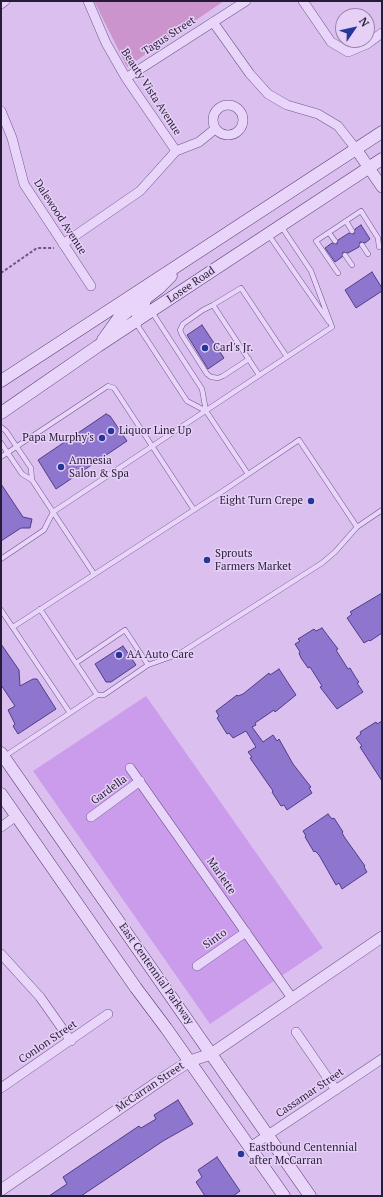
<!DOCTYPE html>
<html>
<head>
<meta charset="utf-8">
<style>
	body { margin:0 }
	#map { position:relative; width:383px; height:1197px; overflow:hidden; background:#dbc0ef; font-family:"PT Serif",serif }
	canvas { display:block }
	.frame { position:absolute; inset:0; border:2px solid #261c38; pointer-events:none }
	.north { position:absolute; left:335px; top:8px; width:40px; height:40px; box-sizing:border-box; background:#e6d0f6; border:1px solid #98a; border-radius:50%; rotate:56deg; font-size:11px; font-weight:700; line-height:16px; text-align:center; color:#261c38 }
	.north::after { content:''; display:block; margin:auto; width:14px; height:18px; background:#263799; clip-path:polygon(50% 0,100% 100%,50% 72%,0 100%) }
</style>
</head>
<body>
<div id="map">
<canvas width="383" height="1197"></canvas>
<div class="frame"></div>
<div class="north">N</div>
</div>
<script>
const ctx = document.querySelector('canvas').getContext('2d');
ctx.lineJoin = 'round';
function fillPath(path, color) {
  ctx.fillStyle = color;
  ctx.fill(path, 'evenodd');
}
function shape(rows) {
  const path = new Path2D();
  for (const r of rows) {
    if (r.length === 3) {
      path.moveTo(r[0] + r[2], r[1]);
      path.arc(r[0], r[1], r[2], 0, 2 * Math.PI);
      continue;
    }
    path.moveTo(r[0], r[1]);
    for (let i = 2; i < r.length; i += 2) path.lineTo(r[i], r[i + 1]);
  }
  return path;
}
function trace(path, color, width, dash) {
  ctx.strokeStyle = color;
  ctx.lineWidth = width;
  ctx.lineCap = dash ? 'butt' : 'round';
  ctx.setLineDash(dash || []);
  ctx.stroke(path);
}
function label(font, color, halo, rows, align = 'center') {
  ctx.font = font + ' "PT Serif",serif';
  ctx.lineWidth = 3;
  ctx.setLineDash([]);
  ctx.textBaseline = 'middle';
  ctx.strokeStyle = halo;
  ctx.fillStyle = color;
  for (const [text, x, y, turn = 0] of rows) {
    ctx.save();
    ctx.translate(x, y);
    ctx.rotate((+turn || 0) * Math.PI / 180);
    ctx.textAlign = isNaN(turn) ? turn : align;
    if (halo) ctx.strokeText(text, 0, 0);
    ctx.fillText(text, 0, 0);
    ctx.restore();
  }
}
fillPath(shape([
	[94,1,224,1,127,67]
]), '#cc94cd');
fillPath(shape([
	[146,696,323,948,210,1024,33,771]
]), '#cc9cec');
const building = shape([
	[361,225,370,239,365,243,360,242,359,247,348,253,343,252,342,257,335,262,325,248,332,243,337,244,338,240,349,233,354,234,355,229,361,225],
	[372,272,382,288,382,291,356,308,345,290,372,272],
	[202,325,224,358,208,369,187,335,202,325],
	[106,414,110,416,127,441,56,489,38,460,106,414],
	[1,484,23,517,32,519,30,528,21,528,1,541,1,484],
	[382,593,382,633,370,641,369,640,364,643,347,618,352,614,350,612,382,593],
	[322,628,338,649,336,650,348,669,350,668,356,678,359,682,357,683,363,692,337,709,320,687,322,686,310,667,308,668,301,658,299,653,300,652,295,644,300,641,298,639,314,629,316,631,322,628],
	[1,644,19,670,20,686,33,679,37,679,56,709,18,734,13,726,15,724,8,710,15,706,1,685,1,644],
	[123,646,136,665,111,682,106,682,95,664,123,646],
	[279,669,296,695,275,712,274,710,255,723,256,725,252,727,263,742,273,735,277,741,279,739,293,764,311,787,309,788,312,793,287,810,284,805,281,806,272,792,273,791,250,758,252,757,248,752,256,747,246,731,233,738,229,733,227,734,217,718,219,716,216,711,237,695,238,696,243,694,269,673,270,675,279,669],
	[382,721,382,781,360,747,362,746,356,738,361,734,360,732,376,722,377,724,382,721],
	[328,814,332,819,334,818,343,832,342,833,345,838,365,866,364,867,367,872,342,889,339,883,336,885,319,855,315,851,314,852,305,837,306,836,303,831,328,814],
	[178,1100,193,1124,163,1141,81,1196,49,1196,67,1184,63,1177,139,1126,141,1128,156,1119,154,1115,178,1100],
	[217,1157,240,1191,233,1196,205,1196,196,1182,202,1177,198,1170,217,1157]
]);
fillPath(building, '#8e75ce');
trace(building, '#503d88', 1);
const service = shape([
	[346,221,352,231],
	[281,226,311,271,332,327],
	[329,233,335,241],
	[268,234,329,322],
	[362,245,368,254],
	[345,255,352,265],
	[338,273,316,241,361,211,378,238,379,247],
	[213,305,259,375],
	[152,312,202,389,206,411,248,474],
	[136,323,187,401,206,411],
	[249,359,223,376,218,378,211,377,207,374,182,335,180,330,183,324,203,310,213,305,241,288,287,357],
	[1,427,6,431,31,468,32,480],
	[1,443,22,474,32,480,53,512,332,327],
	[1,457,108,386,114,388,194,510],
	[53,512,94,574],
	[1,559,44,530,53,512],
	[40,609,97,695],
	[1,610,70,713],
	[13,627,220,493,299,440,357,527,382,510],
	[148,665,179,654,322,563,335,552,357,527],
	[5,756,97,695,104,695,148,665,125,630,76,663]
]);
const minor = shape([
	[88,1,106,43,126,78,176,151],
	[303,1,331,42,348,52,367,44,382,33],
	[1,4,5,1],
	[213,22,250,74,268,94,287,105,318,114,338,126,356,149],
	[126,78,246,1],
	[228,120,15],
	[1,111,12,138,24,184,91,286],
	[63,244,140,191,176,151,199,142,215,129],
	[130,768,292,998],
	[91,817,140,781],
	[1,827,16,816],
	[1,954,40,997,71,1041],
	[197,966,246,932],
	[296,1032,336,1090],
	[1,1088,108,1014],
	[250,1147,382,1059]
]);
const tertiary = shape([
	[356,149,382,187],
	[1,1190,168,1075,190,1061,211,1054,382,937]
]);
const secondary = shape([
	[136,322,146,298,159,288,171,276],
	[103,340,118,319,128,311,137,295],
	[1,381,382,132],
	[1,413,98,346,382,159],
	[1,753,310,1196],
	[1,794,136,988,166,1028,284,1196]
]);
trace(service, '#6b5889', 5.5);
trace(minor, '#6b5889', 10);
trace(tertiary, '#6b5889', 12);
trace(secondary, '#4c3b6a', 13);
trace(shape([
	[1,273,37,248,54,248]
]), '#6b5889', 2, [3, 2]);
trace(service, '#e9d4fa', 4.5);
trace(minor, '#e9d4fa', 9);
trace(tertiary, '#e9d4fa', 11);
trace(secondary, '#e9d4fa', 12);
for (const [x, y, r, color] of [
	[205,348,4,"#263799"],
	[111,431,4,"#263799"],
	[102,438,4,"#263799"],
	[61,467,4,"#263799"],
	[311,501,4,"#263799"],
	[207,560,4,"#263799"],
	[119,655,4,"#263799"],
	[241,1154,4,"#263799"]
]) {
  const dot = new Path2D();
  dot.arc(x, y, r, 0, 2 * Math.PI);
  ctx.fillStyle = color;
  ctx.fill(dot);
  trace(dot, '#e6d0f6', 1.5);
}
label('11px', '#261c38', '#e6d0f6', [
	["Tagus Street",169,36,-33],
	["Beauty Vista Avenue",151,92,57],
	["Dalewood Avenue",60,217,57],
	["Losee Road",191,285,-34],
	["Gardella",109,790,-36],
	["Marlette",221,876,55],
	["Sinto",215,939,-35],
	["East Centennial Parkway",156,974,55],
	["Conlon Street",48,1042,-34],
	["McCarran Street",150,1087,-34],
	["Cassamar Street",310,1093,-34]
]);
label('11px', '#261c38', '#e6d0f6', [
	["Carl's Jr.",213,348],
	["Liquor Line Up",119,431],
	["Papa Murphy's",94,438,"right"],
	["Amnesia",69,461],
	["Salon & Spa",69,474],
	["Eight Turn Crepe",303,501,"right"],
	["Sprouts",215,554],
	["Farmers Market",215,567],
	["AA Auto Care",127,655],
	["Eastbound Centennial",249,1148],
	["after McCarran",249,1161]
], 'left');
</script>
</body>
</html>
